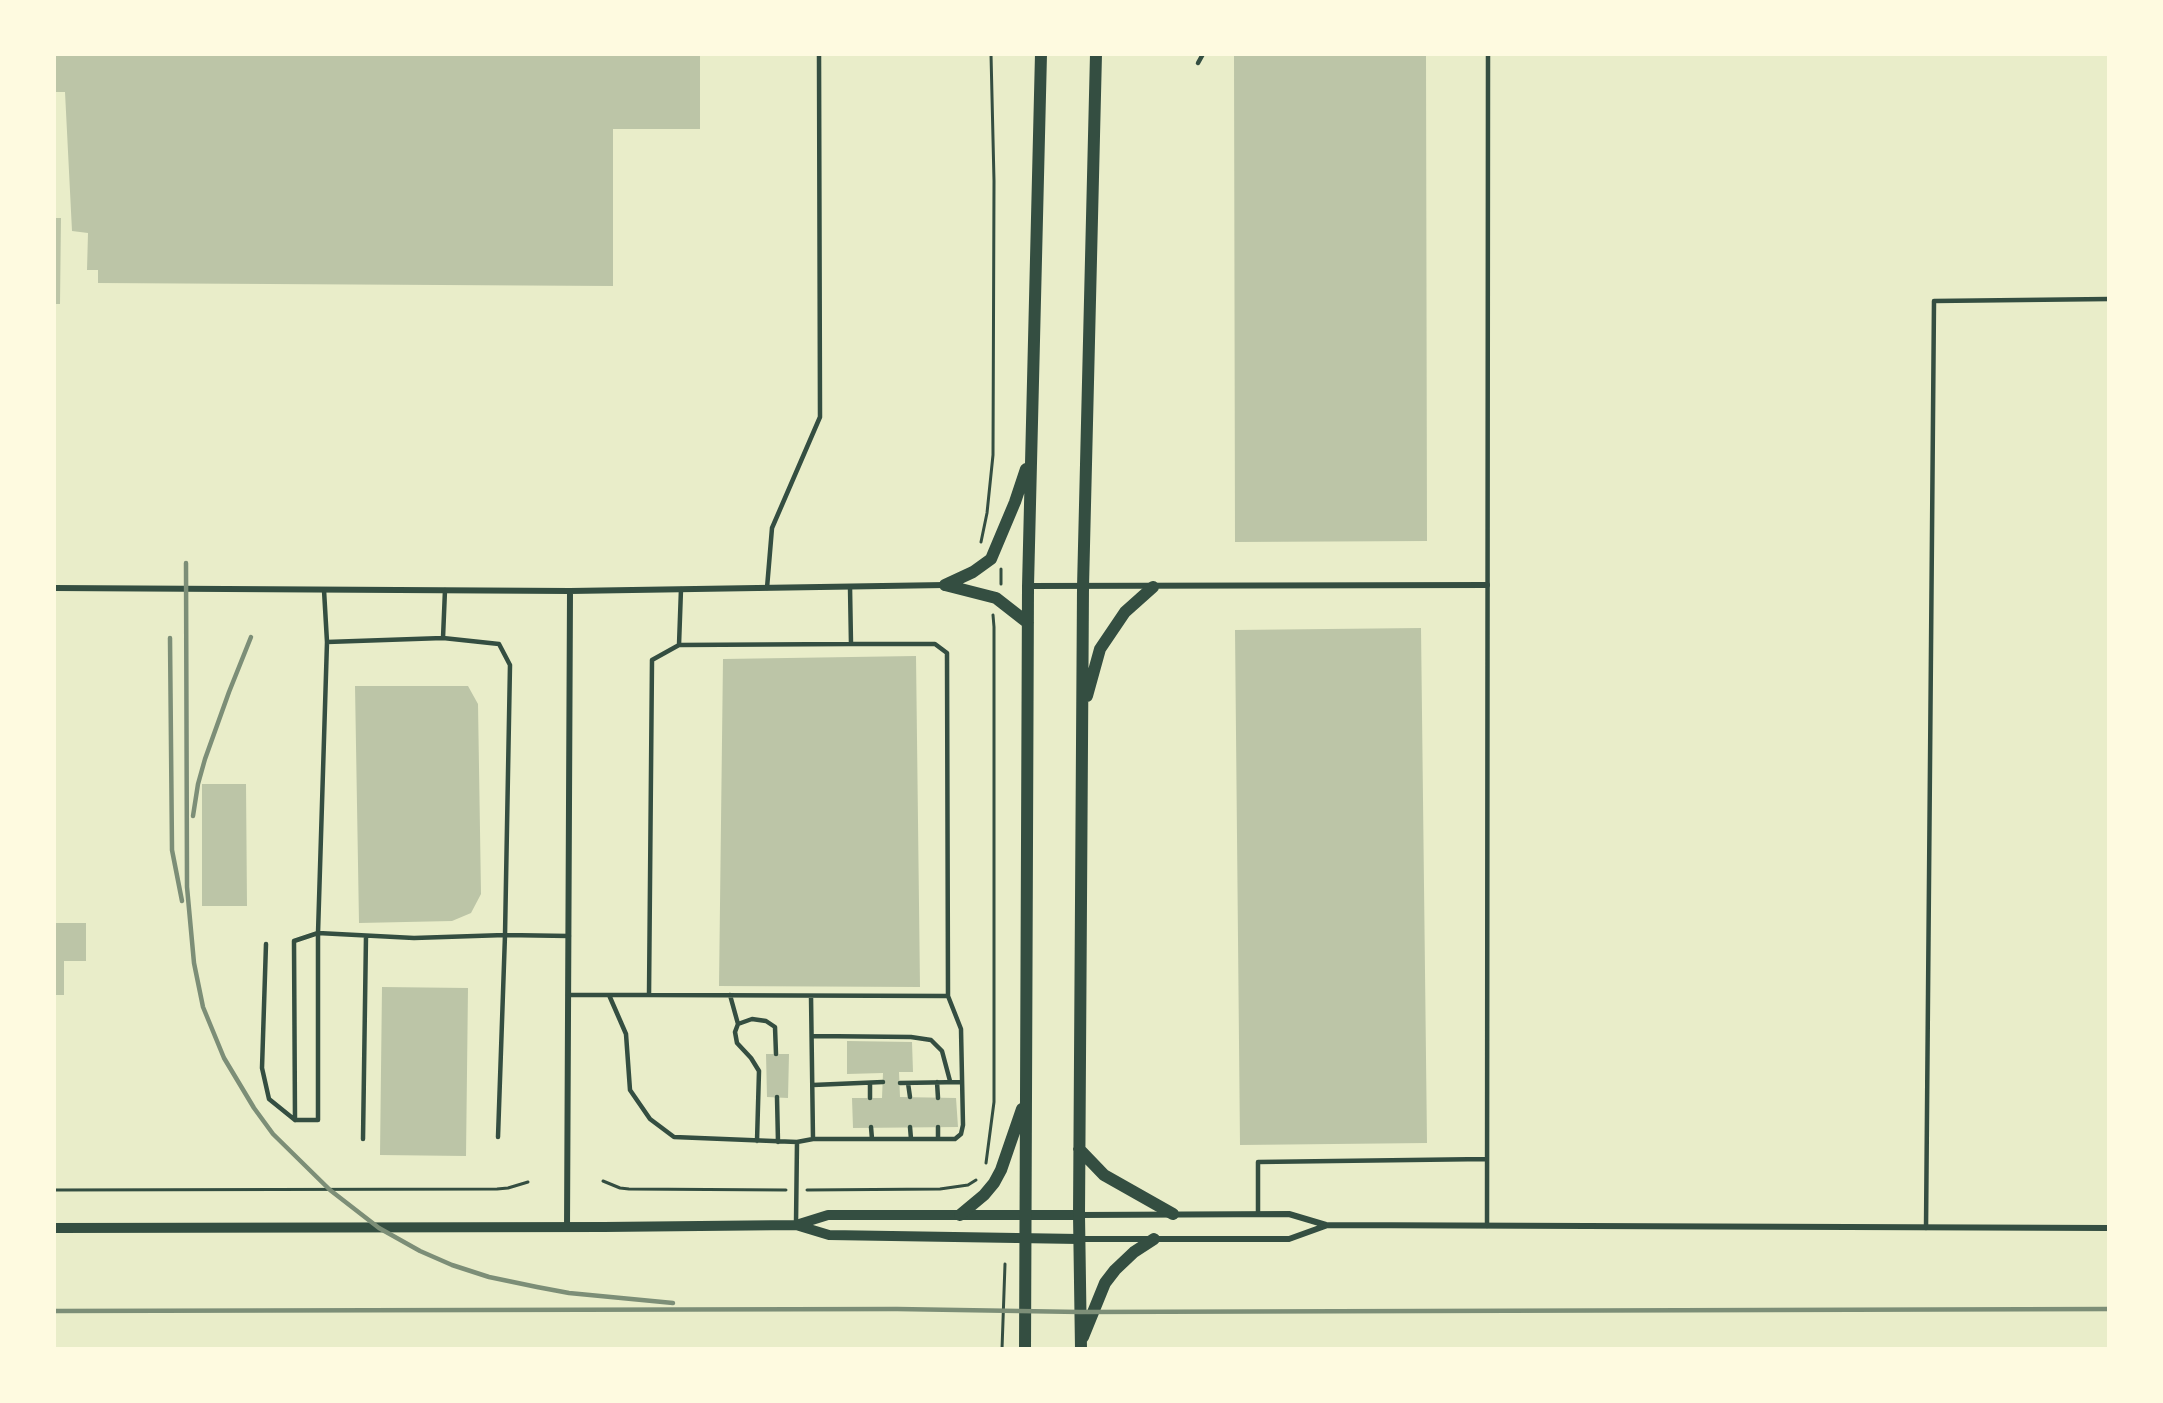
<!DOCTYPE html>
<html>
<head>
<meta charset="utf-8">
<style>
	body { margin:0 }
	#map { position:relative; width:2163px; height:1403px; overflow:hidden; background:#e9edc9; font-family:"IBM Plex Sans",sans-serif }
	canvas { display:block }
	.frame { position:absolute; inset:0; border:56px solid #fefae0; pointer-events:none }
</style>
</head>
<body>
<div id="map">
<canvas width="2163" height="1403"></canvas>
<div class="frame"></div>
</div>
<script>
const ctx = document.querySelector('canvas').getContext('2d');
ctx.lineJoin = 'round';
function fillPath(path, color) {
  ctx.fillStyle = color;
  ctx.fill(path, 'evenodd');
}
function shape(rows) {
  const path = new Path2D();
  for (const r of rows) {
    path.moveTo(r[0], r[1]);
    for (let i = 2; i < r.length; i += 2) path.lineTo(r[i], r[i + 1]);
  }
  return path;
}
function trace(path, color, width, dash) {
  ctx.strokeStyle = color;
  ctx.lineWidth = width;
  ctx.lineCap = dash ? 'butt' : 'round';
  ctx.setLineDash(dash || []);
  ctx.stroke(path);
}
fillPath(shape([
	[54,54,700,54,700,129,613,129,613,286,98,283,98,270,87,270,88,233,72,231,65,92,54,92],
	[1234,54,1426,54,1427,541,1235,542],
	[54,218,61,218,60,304,54,304],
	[1421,628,1427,1143,1240,1145,1235,630],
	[916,656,920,987,719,986,723,659],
	[355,686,468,686,478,704,481,894,471,913,452,921,359,923],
	[202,784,246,784,247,906,202,906],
	[54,923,86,923,86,961,64,961,64,995,54,995],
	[382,987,468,988,466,1156,380,1155],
	[847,1041,912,1042,913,1072,899,1072,900,1097,956,1098,958,1127,853,1128,852,1098,882,1098,883,1073,847,1074],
	[766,1054,789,1054,788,1098,767,1097]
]), '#bcc5a7');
trace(shape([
	[981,542,987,513,993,455,994,181,991,54],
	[1001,569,1001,584],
	[986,1163,994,1102,994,627,993,615],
	[603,1181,620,1188,629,1189,786,1190],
	[54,1190,497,1189,508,1188,528,1182],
	[807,1190,940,1189,968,1185,976,1180],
	[1002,1349,1005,1264]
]), '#344e41', 3);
trace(shape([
	[1198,63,1203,54],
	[767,588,772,528,820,417,819,54],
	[681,589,679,645,851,644,850,587],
	[324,590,327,642,318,933,414,938,505,935,569,936],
	[443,638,445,590],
	[327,642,443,638,499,644,510,665,505,935,498,1137],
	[679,645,652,660,649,995,948,996,947,653,935,644,851,644],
	[318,933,318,1120,295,1120,294,941,318,933],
	[266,944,262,1068,269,1099,295,1120],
	[568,995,649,995],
	[609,995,626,1034,630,1090,650,1119,674,1137,797,1142],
	[730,995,738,1024],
	[813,1036,911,1037,931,1040,942,1051,950,1081],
	[937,1082,938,1098],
	[870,1083,870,1098],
	[900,1083,962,1082],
	[908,1083,910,1097],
	[813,1085,883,1082],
	[777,1097,778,1142],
	[871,1127,872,1139],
	[910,1127,911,1139],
	[363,1139,366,936],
	[813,1139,955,1139,961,1134,963,1125,961,1029,948,996],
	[938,1139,938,1127],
	[757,1141,759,1071,751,1058,737,1043,735,1032,738,1024,752,1019,766,1021,775,1027,776,1054],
	[1258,1214,1258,1162,1487,1159],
	[796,1223,797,1142,813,1139,811,996],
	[1487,1226,1488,54],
	[1926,1228,1934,301,2109,299]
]), '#344e41', 4.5);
trace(shape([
	[1029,586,1487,585],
	[54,588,570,591,945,585],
	[1079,1215,1289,1214,1326,1225,2109,1228],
	[567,1228,570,591],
	[1080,1239,1289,1239,1325,1226]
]), '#344e41', 6);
trace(shape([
	[796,1225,829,1235,1079,1239],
	[54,1228,604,1227,796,1225,828,1215,1079,1215]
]), '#344e41', 10);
trace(shape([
	[945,585,973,572,991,559,1015,502,1026,469],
	[945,585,996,598,1028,623],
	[1087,696,1100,649,1125,612,1153,587],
	[1079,1149,1104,1175,1173,1214],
	[960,1215,984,1195,994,1183,1001,1170,1022,1109],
	[1083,1337,1105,1283,1115,1270,1134,1252,1154,1239],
	[1025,1349,1028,586,1041,54],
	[1081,1349,1079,1215,1083,587,1096,54]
]), '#344e41', 12);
trace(shape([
	[186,563,187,887,194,963,203,1007,224,1058,254,1108,273,1134,330,1190,379,1228,420,1251,452,1265,489,1277,537,1287,569,1293,673,1303],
	[170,638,172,850,182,901],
	[193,816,198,784,205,759,229,692,251,637],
	[54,1311,897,1309,1080,1312,2109,1309]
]), '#7c8e77', 4.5);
</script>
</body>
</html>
